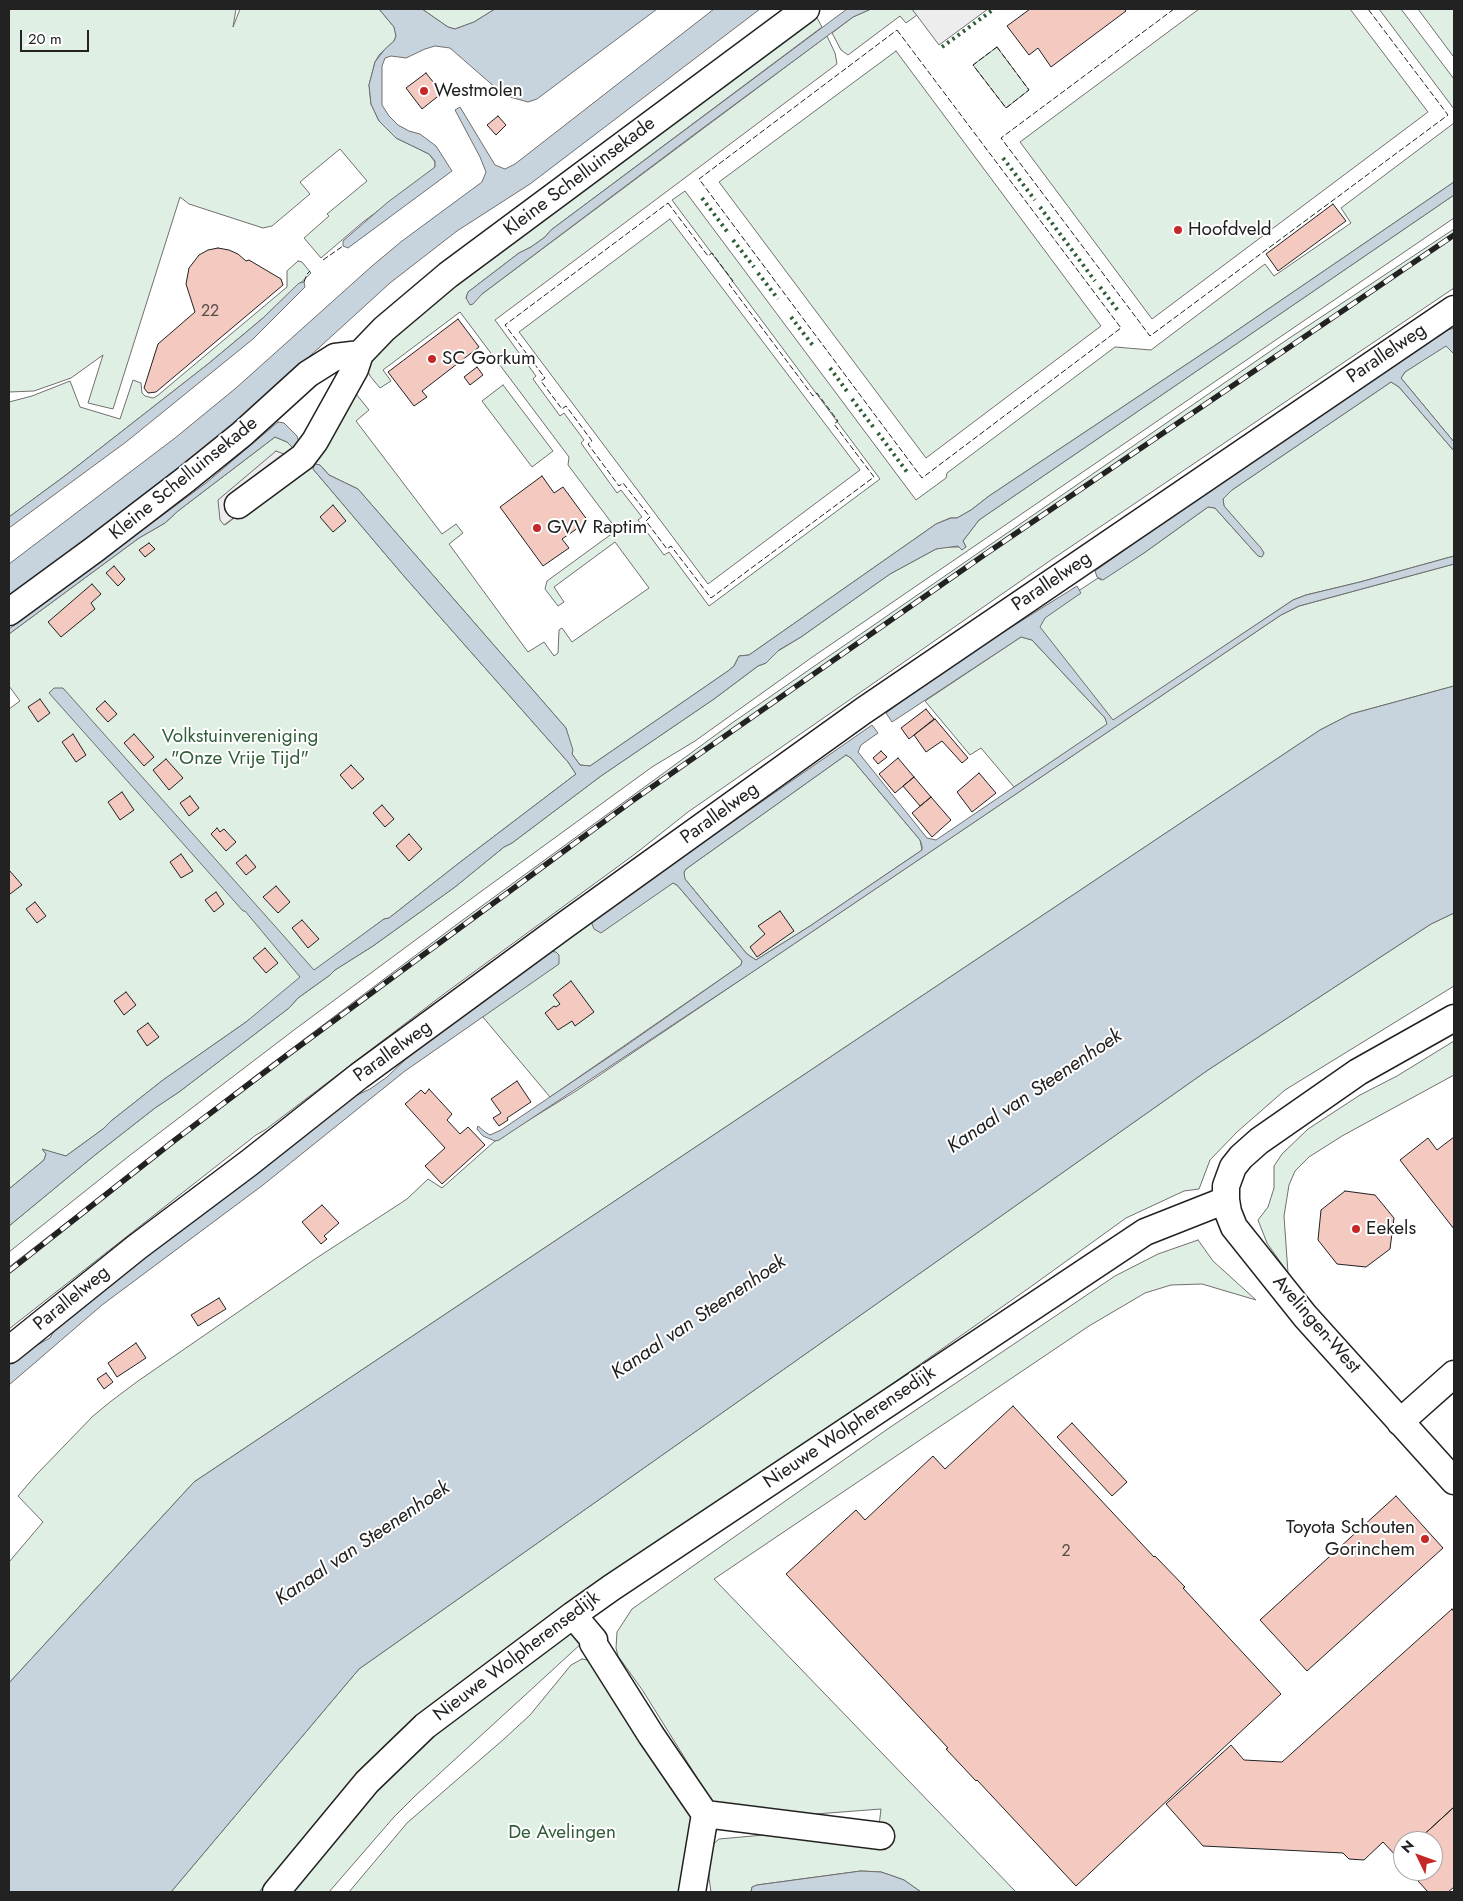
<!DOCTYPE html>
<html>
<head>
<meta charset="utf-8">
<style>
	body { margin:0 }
	#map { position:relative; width:1463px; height:1901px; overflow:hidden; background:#fff; font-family:Jost,sans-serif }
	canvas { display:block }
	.frame { position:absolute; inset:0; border:10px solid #222; pointer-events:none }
	.north { position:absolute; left:1393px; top:1831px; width:50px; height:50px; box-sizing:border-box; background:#fff; border:1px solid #a7a7a7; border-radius:50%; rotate:312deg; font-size:14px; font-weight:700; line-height:20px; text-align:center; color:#222 }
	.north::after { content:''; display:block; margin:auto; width:18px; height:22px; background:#c62828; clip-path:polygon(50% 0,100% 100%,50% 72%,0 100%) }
	.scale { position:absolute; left:20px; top:30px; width:69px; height:22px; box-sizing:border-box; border:2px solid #222; border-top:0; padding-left:6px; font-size:15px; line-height:18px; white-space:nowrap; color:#222; -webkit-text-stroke:4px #fff; paint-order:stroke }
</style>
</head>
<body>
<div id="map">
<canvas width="1463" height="1901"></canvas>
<div class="frame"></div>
<div class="north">N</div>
<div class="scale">20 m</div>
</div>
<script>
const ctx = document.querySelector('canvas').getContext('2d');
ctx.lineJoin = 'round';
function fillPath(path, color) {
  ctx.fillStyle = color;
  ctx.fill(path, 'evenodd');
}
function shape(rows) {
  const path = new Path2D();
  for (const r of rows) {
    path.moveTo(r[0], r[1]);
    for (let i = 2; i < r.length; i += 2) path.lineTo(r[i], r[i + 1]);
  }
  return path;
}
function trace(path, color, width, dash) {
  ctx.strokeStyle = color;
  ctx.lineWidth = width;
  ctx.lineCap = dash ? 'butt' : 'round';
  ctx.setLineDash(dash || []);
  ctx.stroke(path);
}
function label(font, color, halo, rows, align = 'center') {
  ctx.font = font + ' Jost,sans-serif';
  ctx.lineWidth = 4;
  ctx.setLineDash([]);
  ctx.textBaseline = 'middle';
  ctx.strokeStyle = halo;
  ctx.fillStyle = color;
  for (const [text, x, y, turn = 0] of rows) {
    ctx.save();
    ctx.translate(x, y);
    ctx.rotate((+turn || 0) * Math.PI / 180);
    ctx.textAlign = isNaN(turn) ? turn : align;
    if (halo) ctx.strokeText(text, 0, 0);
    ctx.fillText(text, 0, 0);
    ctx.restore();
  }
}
const green = shape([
	[9,9,236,9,233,27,240,9,379,9,394,27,396,36,394,41,379,55,375,62,369,85,371,104,379,121,396,138,429,154,435,162,435,168,363,222,321,258,304,238,329,216,327,214,367,181,340,149,300,182,310,194,272,226,263,228,189,204,180,197,113,409,88,403,103,355,71,378,34,391,9,392,9,9],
	[422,9,495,9,474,22,455,29,448,27,422,9],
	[871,9,912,9,917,15,906,23,900,16,848,55,841,50,832,33,853,17,871,9],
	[1199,9,1350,9,1428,112,1152,319,1020,142,1199,9],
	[1379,9,1401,9,1454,79,1454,109,1379,9],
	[1418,9,1454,9,1454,55,1453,56,1418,9],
	[815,14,822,27,551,230,545,237,531,247,519,253,468,292,466,298,482,294,827,36,835,53,837,64,495,320,536,376,533,379,560,416,564,413,584,440,581,443,617,493,621,490,642,517,638,520,664,555,669,552,709,606,880,479,672,200,685,191,916,500,946,478,947,473,1115,347,1151,350,1265,264,1274,276,1351,223,1341,208,1454,123,1454,182,1223,340,989,496,971,510,957,518,950,518,936,524,749,655,739,656,734,666,728,671,590,766,580,765,572,754,566,728,358,489,329,475,320,465,315,464,313,469,403,575,568,762,576,774,459,863,389,918,384,919,246,1022,163,1080,111,1121,103,1129,66,1156,43,1150,46,1154,44,1160,9,1189,9,709,20,701,9,686,9,634,139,538,165,523,178,511,275,437,287,442,293,448,296,445,225,525,300,468,352,389,369,410,356,421,442,534,456,524,463,533,449,544,528,652,544,642,554,656,558,653,559,630,562,628,572,642,649,588,615,542,554,587,564,602,558,606,545,589,547,581,617,530,568,465,569,457,460,312,383,370,391,381,380,388,370,376,367,369,370,358,446,290,815,14],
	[997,47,1029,90,1006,108,973,65,997,47],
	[896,51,1101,326,926,458,719,182,896,51],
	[1454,195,1454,218,811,658,695,741,652,767,479,893,294,1030,129,1156,9,1252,9,1226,95,1155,155,1108,179,1092,255,1034,289,1008,298,998,330,975,335,970,373,946,455,887,504,847,512,843,601,776,714,699,758,666,766,663,778,651,801,637,890,574,936,549,945,547,966,547,963,541,979,520,1454,195],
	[670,219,860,470,708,584,519,332,670,219],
	[1454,229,1454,288,1051,560,688,812,635,854,448,991,265,1130,256,1135,9,1329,9,1267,255,1076,460,922,732,723,1288,339,1454,229],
	[298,261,302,262,311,273,263,318,208,364,66,475,9,517,9,402,32,396,70,381,80,407,120,419,133,380,141,383,142,393,145,396,153,398,157,396,287,287,287,271,298,261],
	[1446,345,1454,354,1454,442,1401,378,1405,372,1446,345],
	[1391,382,1399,387,1454,451,1454,556,1360,582,1306,595,1293,600,1111,722,1027,625,1098,578,1101,580,1144,553,1208,507,1215,508,1258,556,1264,553,1224,506,1223,499,1232,490,1391,382],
	[503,385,553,451,532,467,482,401,503,385],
	[1454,564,1454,686,1351,714,1320,730,194,1482,9,1683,9,1562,43,1522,18,1496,36,1475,93,1416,110,1402,138,1381,315,1259,407,1199,428,1179,442,1188,495,1141,576,1091,1281,615,1299,606,1454,564],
	[1021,637,1032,640,1105,718,1108,724,1014,787,981,748,970,755,925,701,1021,637],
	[846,755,851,758,920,840,922,850,810,926,756,960,747,954,685,879,683,876,684,872,686,869,846,755],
	[673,883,677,885,742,961,741,965,550,1097,482,1016,550,951,593,919,673,883],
	[1454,913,1454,986,1285,1090,1237,1132,1210,1160,1199,1189,1184,1191,1126,1218,1029,1288,749,1484,357,1775,259,1892,171,1892,359,1669,1208,1070,1431,924,1454,913],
	[1454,1041,1454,1075,1342,1136,1309,1157,1295,1171,1289,1185,1284,1216,1288,1273,1267,1243,1258,1220,1268,1207,1274,1188,1274,1166,1282,1154,1308,1129,1360,1095,1397,1076,1454,1041],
	[1198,1240,1213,1261,1256,1300,1202,1284,1171,1285,1145,1293,1089,1326,714,1579,1016,1892,921,1892,904,1880,890,1875,881,1872,861,1871,757,1885,752,1887,751,1892,711,1892,709,1878,710,1847,719,1839,775,1834,878,1834,881,1809,724,1821,643,1691,618,1656,616,1648,617,1632,632,1609,889,1428,1115,1276,1158,1254,1198,1240],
	[576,1633,583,1642,415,1796,394,1817,329,1892,284,1892,403,1759,482,1693,570,1634,576,1633],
	[582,1659,599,1662,691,1798,693,1892,349,1892,407,1823,504,1739,530,1715,571,1665,582,1659]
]);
fillPath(green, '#e0efe3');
trace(green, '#6f6f6f', 1);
const parking = shape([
	[912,9,988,9,939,45,912,9],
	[276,451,295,458,300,468,224,525,220,520,218,500,276,451]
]);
fillPath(parking, '#ededed');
trace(parking, '#6f6f6f', 1);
const water = shape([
	[379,9,422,9,448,27,455,29,474,22,495,9,657,9,537,99,528,102,510,97,497,89,450,48,435,46,425,49,406,58,391,56,385,58,382,66,382,105,389,116,398,125,409,131,420,134,436,146,452,171,348,248,343,246,343,241,388,202,435,167,435,161,429,154,396,138,379,121,371,104,369,85,375,62,385,49,394,41,396,36,394,27,379,9],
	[714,9,760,9,530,184,457,231,390,283,232,427,9,597,9,564,175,438,236,388,372,266,402,241,482,182,486,172,480,157,455,110,460,107,495,165,505,169,515,164,714,9],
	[847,9,871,9,853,17,692,136,482,294,473,304,470,305,466,298,468,292,519,253,531,247,545,237,551,230,847,9],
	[1454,182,1454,195,979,520,963,541,966,547,962,550,958,546,936,549,890,574,801,637,779,650,766,663,758,666,714,699,601,776,512,843,504,847,455,887,373,946,335,970,330,975,298,998,289,1008,255,1034,179,1092,155,1108,95,1155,9,1226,9,1189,44,1160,46,1154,42,1149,66,1156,103,1129,111,1121,163,1080,246,1022,300,977,245,911,243,911,49,693,54,688,63,688,314,970,384,919,389,918,459,863,576,774,568,762,403,575,313,469,315,464,320,465,329,475,358,489,566,728,573,750,572,754,580,765,590,766,728,671,734,666,739,656,749,655,936,524,951,518,957,518,971,510,989,496,1223,340,1454,182],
	[304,282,305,287,253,339,126,442,9,528,9,517,66,475,208,364,263,318,299,283,304,282],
	[1454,328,1454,354,1446,346,1405,372,1401,378,1454,442,1454,451,1399,387,1391,382,1232,490,1223,499,1224,506,1261,548,1264,553,1262,557,1258,556,1215,508,1208,507,1144,553,1103,580,1097,577,1095,571,1171,517,1448,330,1454,328],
	[278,422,284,423,297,436,299,442,293,448,287,442,275,437,178,511,165,523,139,538,9,634,9,629,206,483,278,422],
	[1454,556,1454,564,1299,606,1281,615,754,971,499,1140,495,1141,483,1136,477,1129,478,1126,485,1132,490,1135,501,1130,621,1049,741,965,742,961,677,885,673,883,601,933,594,929,592,924,593,919,872,725,878,733,861,745,858,752,927,838,936,840,1107,724,1105,718,1032,640,1021,637,892,722,886,713,946,668,1077,586,1081,593,1045,618,1040,627,1113,720,1293,600,1306,595,1360,582,1454,556],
	[846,755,851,758,920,840,922,846,922,850,810,926,756,960,747,954,685,879,684,872,686,869,846,755],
	[1454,686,1454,913,1431,924,1208,1070,359,1669,171,1892,9,1892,9,1683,194,1482,1320,730,1351,714,1454,686],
	[550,951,556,952,559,955,559,964,405,1071,263,1185,102,1305,9,1385,9,1364,26,1351,50,1338,58,1324,355,1096,370,1089,387,1077,410,1055,550,951],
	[861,1871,881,1872,890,1875,904,1880,921,1892,751,1892,752,1887,757,1885,861,1871]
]);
fillPath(water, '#c7d3dd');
trace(water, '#6f6f6f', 1);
const building = shape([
	[1030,9,1124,9,1126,11,1051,67,1038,48,1029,55,1007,26,1030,9],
	[426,73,442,93,422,109,406,88,426,73],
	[498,116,506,125,496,135,487,125,498,116],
	[1333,204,1346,221,1278,271,1266,254,1333,204],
	[218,248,229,250,238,254,246,261,249,260,281,279,283,285,156,392,148,393,144,388,145,385,158,344,195,312,186,284,189,268,199,255,208,250,218,248],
	[458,319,479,347,422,391,427,397,414,406,388,372,458,319],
	[477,367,483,375,470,385,464,377,477,367],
	[542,476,554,493,563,487,588,521,562,539,569,548,543,566,500,507,542,476],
	[333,505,346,521,333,532,320,517,333,505],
	[149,543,155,549,145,557,139,550,149,543],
	[114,566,125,579,118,586,106,573,114,566],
	[92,584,101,594,91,603,95,609,61,637,48,622,92,584],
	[40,699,50,713,38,722,28,707,40,699],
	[105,701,117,714,108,722,96,709,105,701],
	[926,709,934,719,909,739,901,728,926,709],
	[935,719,968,758,962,763,942,741,926,752,914,735,935,719],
	[73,734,86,755,76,762,62,742,73,734],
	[134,734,154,757,144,766,124,743,134,734],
	[881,751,887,757,878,764,873,758,881,751],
	[898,758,914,777,895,793,879,774,898,758],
	[166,759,183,778,169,790,153,770,166,759],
	[351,765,364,779,352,789,340,775,351,765],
	[979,773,996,793,972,812,957,792,979,773],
	[914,777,931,797,920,806,903,786,914,777],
	[122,792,134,810,120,820,108,802,122,792],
	[190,796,199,808,189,816,180,803,190,796],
	[931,797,951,820,932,837,912,813,931,797],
	[382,805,394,819,385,827,373,813,382,805],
	[217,828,220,832,224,829,236,842,226,851,211,834,217,828],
	[409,834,422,849,409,861,396,846,409,834],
	[181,854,193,871,181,878,170,862,181,854],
	[246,855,256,867,246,875,236,863,246,855],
	[9,870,22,885,10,894,9,893,9,870],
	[276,886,290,902,278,913,263,897,276,886],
	[216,892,224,904,214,912,205,900,216,892],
	[35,902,46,916,37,923,26,909,35,902],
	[780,911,794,931,757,957,750,947,765,934,758,926,780,911],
	[302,920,319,939,308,948,292,928,302,920],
	[265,948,278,963,266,973,253,958,265,948],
	[571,981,594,1012,575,1026,572,1021,558,1030,545,1013,554,1006,556,1007,560,1004,553,995,571,981],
	[126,992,136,1005,124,1015,114,1001,126,992],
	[148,1023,159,1037,147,1046,137,1031,148,1023],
	[517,1081,531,1102,507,1118,508,1120,499,1126,493,1118,501,1113,491,1099,517,1081],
	[429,1089,452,1114,447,1120,460,1134,468,1127,485,1145,442,1184,425,1166,445,1148,405,1104,421,1090,425,1094,429,1089],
	[1454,1137,1454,1229,1400,1160,1428,1138,1437,1150,1454,1137],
	[1345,1191,1375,1195,1394,1218,1390,1249,1366,1267,1337,1264,1318,1240,1321,1210,1345,1191],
	[322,1205,339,1223,324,1236,327,1239,321,1244,302,1222,322,1205],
	[219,1298,226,1309,198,1326,191,1315,219,1298],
	[136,1343,146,1358,117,1377,108,1363,136,1343],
	[106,1373,113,1382,104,1389,97,1379,106,1373],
	[1013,1406,1154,1557,1155,1556,1185,1587,1183,1588,1281,1694,1076,1886,977,1780,976,1781,946,1749,948,1748,786,1574,856,1510,865,1520,933,1456,945,1469,1013,1406],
	[1072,1423,1127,1482,1112,1496,1057,1437,1072,1423],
	[1396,1496,1443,1548,1307,1671,1260,1620,1396,1496],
	[1452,1609,1454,1612,1454,1807,1417,1841,1403,1841,1403,1853,1398,1858,1383,1842,1364,1860,1349,1859,1343,1853,1203,1846,1166,1804,1231,1745,1244,1760,1282,1762,1452,1609],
	[1454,1807,1454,1887,1448,1892,1428,1892,1409,1871,1433,1871,1433,1841,1417,1841,1454,1807]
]);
fillPath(building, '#f3c9c0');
trace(building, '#222', 1);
const minor = shape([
	[238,505,303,457,315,441,355,369,360,354,384,329,448,275,806,9],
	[9,612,95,549,185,480,242,434,308,374,335,357,360,354],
	[1454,1018,1358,1072,1259,1141,1241,1157,1233,1167,1226,1186,1226,1200,1228,1212,1234,1227,1305,1316,1454,1481],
	[9,1350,137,1247,249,1163,359,1076,565,925,863,711,1454,309],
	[1400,1422,1454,1374],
	[573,1615,594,1640,593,1643,651,1735,705,1814,692,1892],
	[705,1814,881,1836],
	[276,1892,367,1782,425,1726,573,1615,611,1588,1145,1232,1226,1200]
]);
trace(minor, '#222', 29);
trace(minor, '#fff', 26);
const rail = shape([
	[9,1271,175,1140,286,1056,632,801,984,555,1454,235]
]);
trace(rail, '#222', 5.5);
trace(rail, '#fff', 4, [11]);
trace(shape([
	[942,47,994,9],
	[1003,158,1035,200],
	[702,198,729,234],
	[1040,207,1095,281],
	[733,240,754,267],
	[758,273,778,299],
	[1100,287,1119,312],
	[791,317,814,347],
	[830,368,849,394],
	[852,399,874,428],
	[878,433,907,472]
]), '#2f5e38', 4, [2.5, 4]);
trace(shape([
	[1174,9,1001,138,1150,336,1448,115,1368,9],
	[897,30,1121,328,922,478,699,179,897,30],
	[997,47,1029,90,1006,108,973,65,997,47],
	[668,203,708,256,712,253,733,281,729,284,813,396,817,393,838,421,834,424,874,477,711,598,671,546,667,549,646,521,650,517,623,483,619,486,588,444,592,441,566,406,562,409,541,381,545,378,505,325,668,203],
	[323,260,343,246],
	[304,282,307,274,310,271]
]), '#222', 1, [6, 2.5]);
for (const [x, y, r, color] of [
	[424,91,5,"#c62828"],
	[1178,230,5,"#c62828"],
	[432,359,5,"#c62828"],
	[537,528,5,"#c62828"],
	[1356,1229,5,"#c62828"],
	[1425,1539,5,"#c62828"]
]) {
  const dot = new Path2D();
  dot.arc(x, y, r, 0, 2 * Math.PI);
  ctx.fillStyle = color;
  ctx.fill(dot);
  trace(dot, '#fff', 2);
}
label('16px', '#564c4a', null, [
	["22",210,312],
	["2",1066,1552]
]);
label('19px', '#222', '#fff', [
	["Westmolen",434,91],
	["Hoofdveld",1188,230],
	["SC Gorkum",442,359],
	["GVV Raptim",547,528],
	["Eekels",1366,1229],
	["Toyota Schouten",1415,1528,"right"],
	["Gorinchem",1415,1550,"right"]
], 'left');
label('19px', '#222', '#fff', [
	["Kleine Schelluinsekade",580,177,-37],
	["Parallelweg",1387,354,-34],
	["Kleine Schelluinsekade",184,479,-39],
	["Parallelweg",1052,582,-34],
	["Parallelweg",720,814,-36],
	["Parallelweg",393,1052,-36],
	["Parallelweg",72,1299,-39],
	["Avelingen-West",1316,1325,49],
	["Nieuwe Wolpherensedijk",850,1428,-34],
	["Nieuwe Wolpherensedijk",517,1657,-37]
]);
label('19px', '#2f5e38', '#fff', [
	["Volkstuinvereniging",240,737],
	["\"Onze Vrije Tijd\"",240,759],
	["De Avelingen",562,1833]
]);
label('italic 20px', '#222', '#fff', [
	["Kanaal van Steenenhoek",1035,1092,-34],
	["Kanaal van Steenenhoek",699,1318,-34],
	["Kanaal van Steenenhoek",363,1544,-34]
]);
</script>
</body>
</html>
